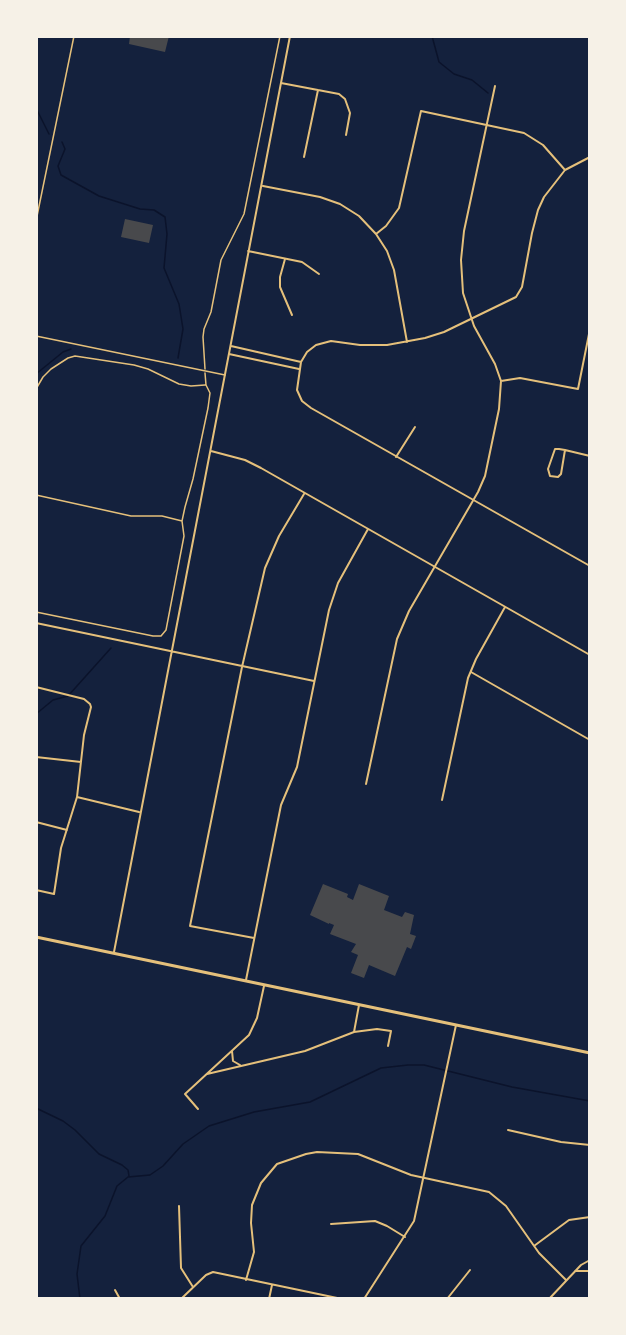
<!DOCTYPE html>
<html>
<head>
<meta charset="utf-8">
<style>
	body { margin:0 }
	#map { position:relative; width:626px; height:1335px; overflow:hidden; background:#14213d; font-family:"Varela Round",sans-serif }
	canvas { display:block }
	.frame { position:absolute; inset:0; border:38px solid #f6f1e7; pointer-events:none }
</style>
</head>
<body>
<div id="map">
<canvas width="626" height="1335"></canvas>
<div class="frame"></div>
</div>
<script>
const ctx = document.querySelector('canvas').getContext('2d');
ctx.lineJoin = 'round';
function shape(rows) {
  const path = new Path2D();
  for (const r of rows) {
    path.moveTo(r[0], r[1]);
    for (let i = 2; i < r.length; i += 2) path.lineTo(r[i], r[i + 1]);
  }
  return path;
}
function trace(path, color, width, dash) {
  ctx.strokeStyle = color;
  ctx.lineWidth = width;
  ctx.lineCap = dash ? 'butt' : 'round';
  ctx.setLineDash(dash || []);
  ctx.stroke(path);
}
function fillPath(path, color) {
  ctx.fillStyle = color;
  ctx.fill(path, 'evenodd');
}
trace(shape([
	[432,36,439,62,454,74,472,80,488,93],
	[36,108,49,134],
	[62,142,65,149,58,166,61,175,99,196,140,209,154,210,165,217,167,234,164,268,179,304,183,329,178,358],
	[36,374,63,352,71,349],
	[36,714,53,700,68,696,111,648],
	[36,1108,63,1121,75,1130,99,1154,122,1165,128,1170,129,1176],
	[80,1299,77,1274,81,1246,105,1216,117,1186,128,1177,150,1175,163,1166,183,1144,209,1126,254,1112,310,1102,381,1068,408,1065,424,1065,512,1087,590,1101]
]), '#0b132b', 1.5);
fillPath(shape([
	[130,36,169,36,165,52,129,44],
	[125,219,153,225,149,243,121,237],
	[323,884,348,894,347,897,353,900,359,884,389,896,384,910,402,917,405,912,414,915,410,934,416,936,411,949,407,947,395,976,369,965,364,978,351,973,358,955,351,952,356,944,330,934,334,925,329,923,329,924,310,915]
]), '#48494c');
trace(shape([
	[205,369,203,337,204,329,211,312,221,260,244,214,280,36],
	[36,389,43,377,51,369,68,358,75,356,134,365,148,369,179,384,191,386,205,385],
	[36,495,131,516,162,516,182,521],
	[36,612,153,636,161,636,166,630,184,536,182,521,185,507,193,479,208,408,210,393,206,385,205,373]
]), '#e5c07b', 1.5);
trace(shape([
	[36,221,74,36],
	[36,336,225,375]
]), '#e5c07b', 1.5);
trace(shape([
	[281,83,339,94,345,99,350,113,346,135],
	[304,157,318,90],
	[590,157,565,170,544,197,538,210,532,233,522,287,516,297,444,332,425,338,387,345,360,345,331,341,316,345,307,352,301,362,297,390,302,401,311,408,590,566],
	[263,186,320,197,340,204,359,216,376,234,387,251,394,270,407,342],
	[376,234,386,226,399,208,421,111,524,133,543,145,565,170],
	[248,251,302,262,319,274],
	[285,259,280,277,280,287,292,315],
	[231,346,301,362],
	[229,354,299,369],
	[501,381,520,378,578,389,590,329],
	[565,450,561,474,558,477,550,476,548,469,555,449,559,449,565,450,590,456],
	[211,451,245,460,261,468,590,655],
	[396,457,415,427],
	[36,623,314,681],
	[471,672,590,740],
	[36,687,84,699,90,704,91,707,84,735,77,797,61,848,54,894,36,890],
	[36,757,81,762],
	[366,784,397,639,409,611,478,492,485,476,499,409,501,381,495,364,474,326,463,293,461,260,464,231,495,86],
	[77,797,139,812],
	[442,800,468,678,476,659,505,607],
	[36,822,67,830],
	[254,938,190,926,242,667,265,568,279,536,304,494],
	[114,952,290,36],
	[246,980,281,805,297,767,329,610,338,583,368,529],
	[354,1032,377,1029,391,1031,388,1046],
	[232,1051,233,1061,240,1065],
	[207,1074,305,1051,354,1032,359,1005],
	[198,1109,185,1094,249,1035,257,1018,264,986],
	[508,1130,561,1142,590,1145],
	[179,1206,181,1268,193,1287],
	[331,1224,375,1221,387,1226,405,1237],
	[534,1246,569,1220,590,1217],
	[575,1271,590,1271],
	[246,1280,254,1252,251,1223,252,1205,261,1183,277,1164,306,1154,317,1152,358,1154,411,1175,489,1192,506,1206,539,1253,566,1280],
	[115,1290,120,1299],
	[181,1299,206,1275,213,1272,342,1299],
	[269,1299,272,1285],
	[364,1299,414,1221,456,1025],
	[447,1299,470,1270],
	[549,1299,581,1265,590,1260]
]), '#e5c07b', 2);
trace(shape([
	[36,937,590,1053]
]), '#e5c07b', 3);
</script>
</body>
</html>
